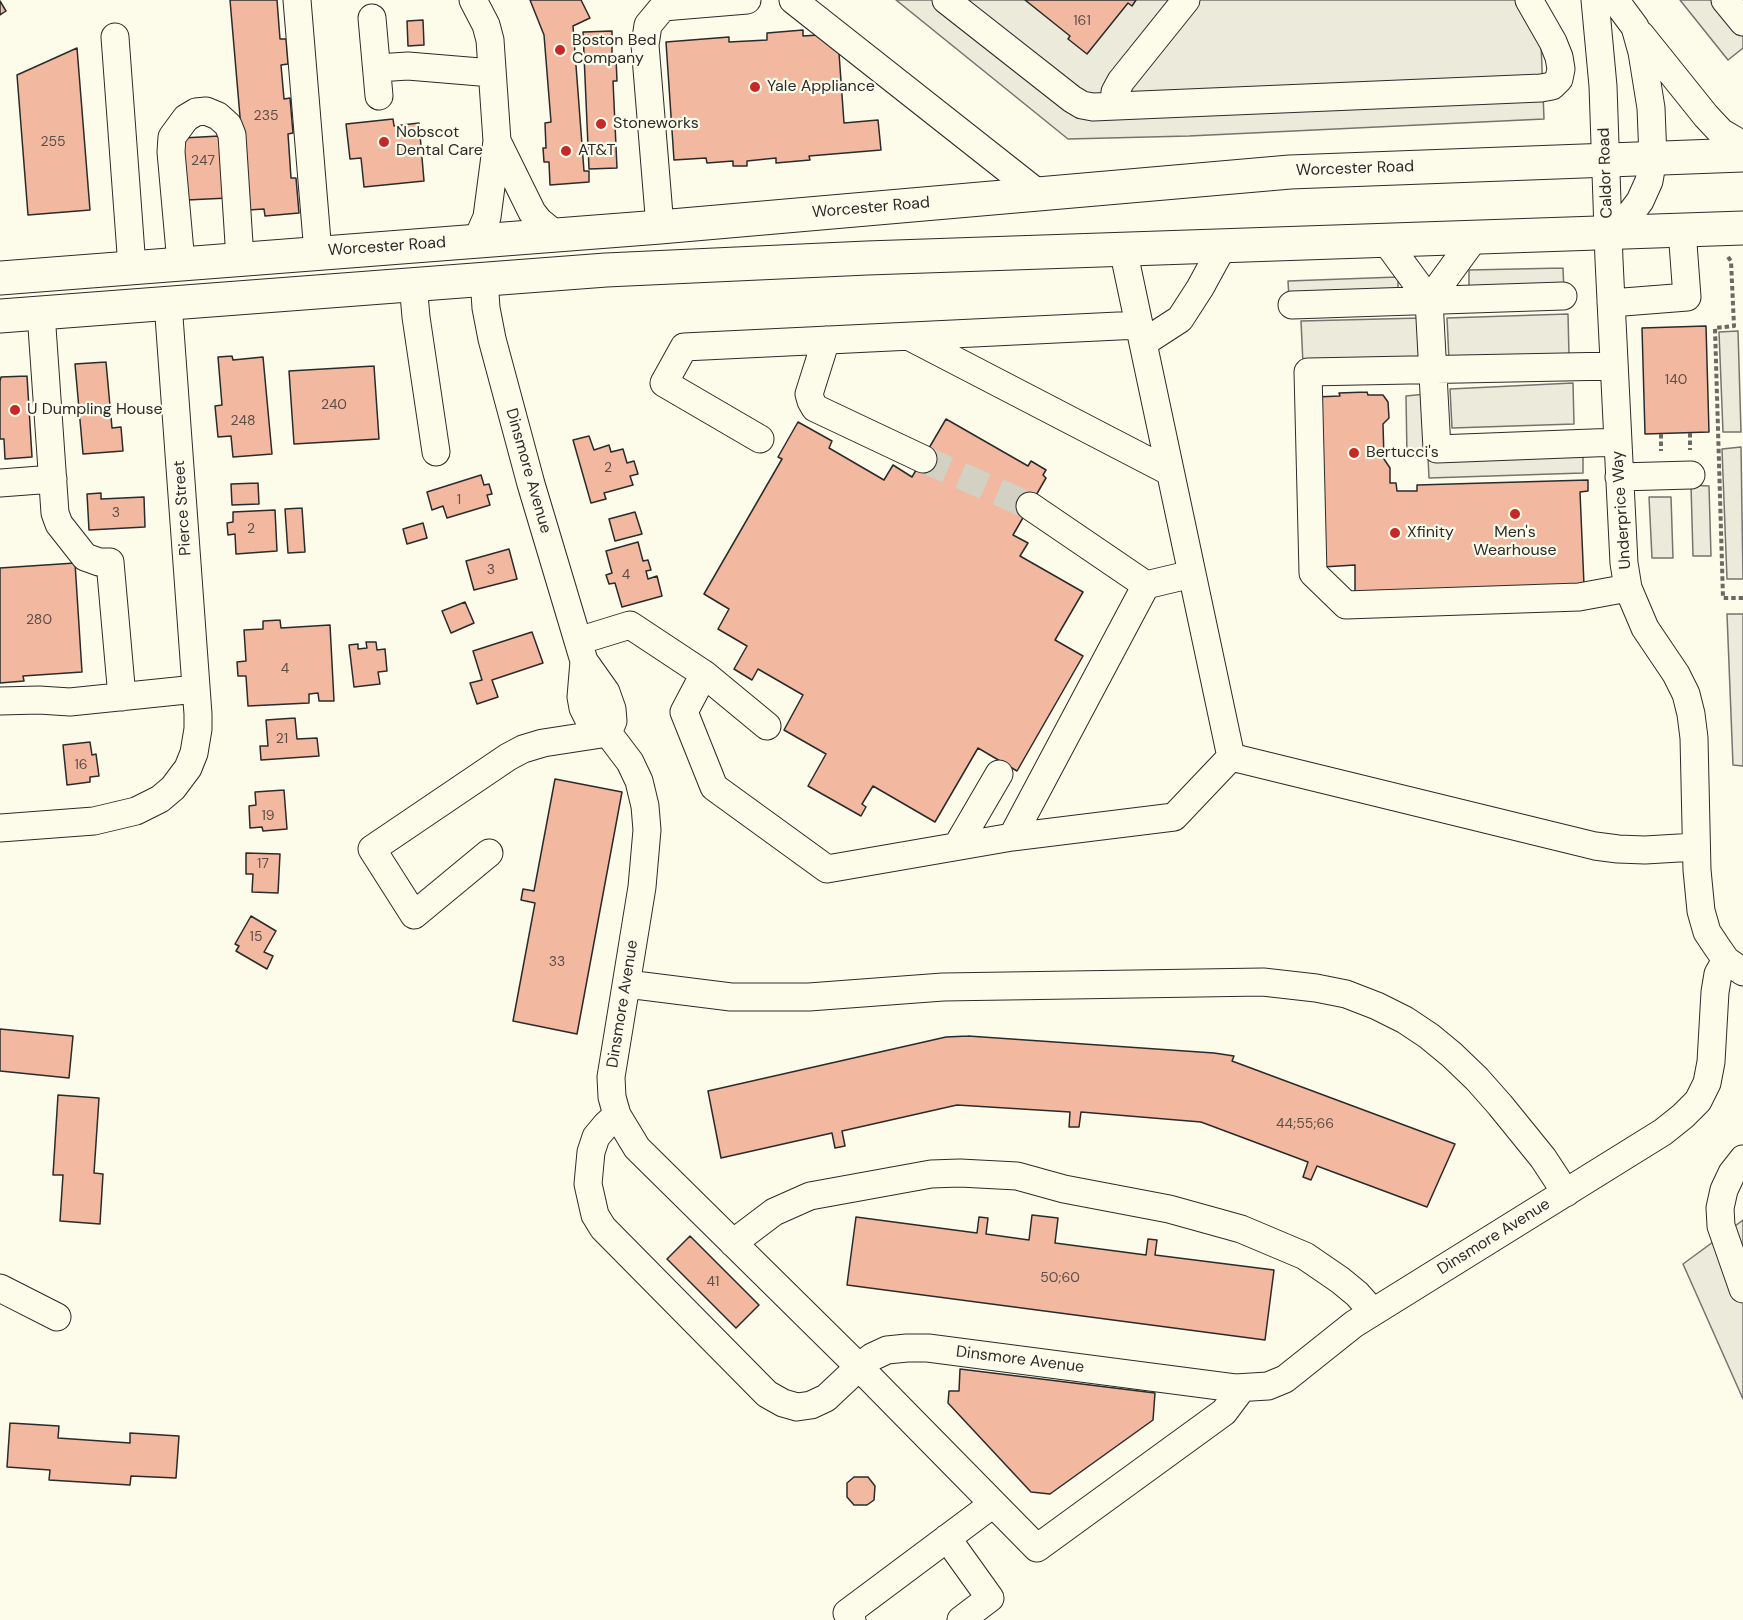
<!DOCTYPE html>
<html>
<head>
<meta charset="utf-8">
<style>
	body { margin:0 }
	canvas { display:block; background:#fdfbea }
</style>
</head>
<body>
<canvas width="1743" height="1620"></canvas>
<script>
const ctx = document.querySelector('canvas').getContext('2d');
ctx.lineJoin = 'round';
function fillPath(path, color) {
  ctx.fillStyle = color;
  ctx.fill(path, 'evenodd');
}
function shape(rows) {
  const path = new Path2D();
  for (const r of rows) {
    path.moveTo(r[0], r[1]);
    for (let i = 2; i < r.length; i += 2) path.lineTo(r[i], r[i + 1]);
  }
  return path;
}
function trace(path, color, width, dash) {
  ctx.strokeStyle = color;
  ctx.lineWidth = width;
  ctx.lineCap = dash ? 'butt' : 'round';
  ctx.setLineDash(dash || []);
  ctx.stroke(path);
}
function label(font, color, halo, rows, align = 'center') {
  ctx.font = font + ' "DM Sans",sans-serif';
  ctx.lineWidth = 4.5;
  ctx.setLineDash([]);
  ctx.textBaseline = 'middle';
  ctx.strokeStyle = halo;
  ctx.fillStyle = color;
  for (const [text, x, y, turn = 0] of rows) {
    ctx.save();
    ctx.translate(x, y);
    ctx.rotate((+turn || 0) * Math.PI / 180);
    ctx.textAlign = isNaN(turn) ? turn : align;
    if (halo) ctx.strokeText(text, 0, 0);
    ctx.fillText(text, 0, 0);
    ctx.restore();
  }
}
const parking = shape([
	[896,0,1524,0,1541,43,1544,119,1189,136,1068,139,896,0],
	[1680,0,1743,0,1743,48,1728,60,1680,0],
	[1563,268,1564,292,1469,293,1469,270,1563,268],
	[1398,277,1398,297,1289,299,1288,281,1398,277],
	[1568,314,1569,355,1449,360,1447,318,1568,314],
	[1421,318,1424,360,1303,364,1301,321,1421,318],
	[1738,331,1741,432,1723,432,1719,332,1738,331],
	[1573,383,1574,424,1452,428,1450,389,1573,383],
	[1426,394,1428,457,1583,453,1583,473,1429,478,1428,457,1407,457,1406,396,1426,394],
	[1741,447,1743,579,1727,579,1722,449,1741,447],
	[1691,485,1709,486,1711,556,1693,556,1691,485],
	[1649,497,1671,497,1673,558,1652,558,1649,497],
	[1727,614,1743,614,1743,766,1733,765,1727,614],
	[1743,1220,1743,1399,1683,1264,1743,1220]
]);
fillPath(parking, '#eceadb');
trace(parking, '#74746e', 1.5);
const building = shape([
	[230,0,277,0,280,39,286,39,288,64,281,65,284,99,290,98,293,133,288,134,291,178,296,178,299,213,265,216,264,209,248,210,230,0],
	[530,0,581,0,590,18,573,26,584,171,589,171,589,182,550,185,549,162,544,162,543,148,546,148,545,123,551,122,544,35,530,0],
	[1025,0,1136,0,1132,6,1128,3,1087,54,1068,39,1070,36,1025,0],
	[0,1,6,11,0,15,0,1],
	[423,20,424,45,408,46,407,21,423,20],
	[803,30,803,36,819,35,839,53,844,123,878,120,881,150,809,156,810,160,776,163,776,158,747,161,747,166,733,166,733,161,707,163,706,158,674,160,666,42,729,37,729,42,767,40,767,33,803,30],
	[612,31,612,58,616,58,617,81,613,81,617,168,589,169,583,32,612,31],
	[77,48,90,210,28,215,17,75,77,48],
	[393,119,394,126,419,123,424,181,364,187,361,158,350,159,346,124,393,119],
	[219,136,228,198,187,200,183,138,219,136],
	[1706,326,1709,432,1645,434,1642,328,1706,326],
	[232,356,233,360,263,357,272,454,233,457,231,436,218,437,215,406,222,405,218,357,232,356],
	[106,362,112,428,121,427,123,451,83,454,75,364,106,362],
	[374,366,379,439,294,444,289,371,374,366],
	[27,376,32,457,5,459,4,439,0,439,0,381,1,377,27,376],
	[1367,392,1368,395,1383,395,1388,402,1389,418,1383,424,1384,459,1390,468,1390,483,1396,483,1397,491,1417,491,1417,485,1588,480,1588,491,1580,492,1584,585,1355,594,1355,565,1323,567,1316,397,1340,396,1339,393,1367,392],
	[946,419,1028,466,1031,461,1046,470,1043,475,1046,478,1013,535,1028,543,1020,556,1083,592,1055,640,1083,656,1017,771,978,748,935,822,873,786,862,804,866,807,861,816,808,786,826,754,784,730,803,695,758,669,752,680,734,669,747,646,718,629,729,609,704,594,782,459,778,457,798,422,832,441,829,448,884,480,893,465,912,477,946,419],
	[589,436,594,450,609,445,611,452,623,449,627,463,634,461,638,474,630,476,633,485,604,493,606,499,591,503,573,440,589,436],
	[481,475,484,485,489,484,492,494,487,495,490,505,447,518,443,506,432,510,427,492,481,475],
	[258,483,259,504,232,505,231,484,258,483],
	[101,493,101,499,144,497,145,527,89,530,87,494,101,493],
	[302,508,305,552,288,553,285,509,302,508],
	[275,510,277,551,236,554,235,534,228,535,227,523,233,522,233,512,275,510],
	[635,512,642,534,615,541,609,519,635,512],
	[423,523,427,538,407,544,403,529,423,523],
	[638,542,643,561,648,560,651,570,646,571,648,579,657,576,662,596,622,607,615,583,609,584,606,575,612,573,606,551,638,542],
	[509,549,517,579,474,590,466,561,509,549],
	[75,563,82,672,23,676,24,681,0,683,0,568,75,563],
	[465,602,474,623,451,633,442,611,465,602],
	[280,620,281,628,330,625,334,701,319,701,318,693,309,694,309,703,248,706,246,676,238,676,237,662,246,661,244,630,263,629,263,621,280,620],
	[532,632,543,663,492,680,498,697,477,704,470,683,482,680,473,651,532,632],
	[366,642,376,642,377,650,385,649,387,671,378,672,380,684,354,687,349,645,358,644,358,649,367,648,366,642],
	[295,718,297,739,317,738,319,756,261,760,260,746,268,746,266,720,295,718],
	[90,742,92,755,96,754,99,776,90,777,90,782,67,785,63,745,90,742],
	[555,779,622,792,577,1034,513,1021,535,903,521,900,523,889,534,891,555,779],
	[284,790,287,829,263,831,262,827,250,828,249,806,256,805,255,792,284,790],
	[246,853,280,854,278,893,252,892,253,874,246,874,246,853],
	[251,916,276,931,264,952,273,956,267,969,236,951,239,946,235,944,251,916],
	[0,1029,73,1036,69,1078,0,1071,0,1029],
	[968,1036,1214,1053,1234,1056,1232,1061,1455,1144,1427,1207,1317,1166,1311,1180,1303,1177,1308,1162,1201,1122,1081,1112,1079,1127,1069,1127,1070,1112,957,1105,842,1131,845,1146,835,1148,832,1133,721,1158,708,1091,946,1037,968,1036],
	[58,1095,99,1098,94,1173,103,1174,100,1224,60,1221,63,1175,53,1175,58,1095],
	[1032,1215,1058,1218,1055,1243,1146,1255,1148,1239,1157,1240,1155,1255,1274,1270,1265,1340,847,1285,856,1217,977,1233,979,1217,988,1218,986,1234,1029,1240,1032,1215],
	[690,1236,759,1305,736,1328,667,1259,690,1236],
	[960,1369,1155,1393,1153,1420,1050,1494,1031,1492,948,1403,949,1391,959,1391,960,1369],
	[10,1423,59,1426,58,1438,130,1443,130,1433,179,1436,176,1478,131,1476,130,1485,49,1480,50,1470,7,1467,10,1423],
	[854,1477,868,1477,875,1486,874,1500,867,1505,854,1505,847,1497,847,1483,854,1477]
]);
fillPath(building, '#f2b8a0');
trace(building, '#2b2b2b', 1.5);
trace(shape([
	[923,459,1030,506]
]), '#d3d1c4', 27, [27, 14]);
const minor = shape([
	[297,0,318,253],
	[473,0,486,25,490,40,497,141,487,217,477,240],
	[793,0,1039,194],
	[946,0,1072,99,1082,105,1093,107,1541,88,1552,86,1559,79,1561,69,1559,57,1553,42,1529,0],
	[1595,0,1603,86,1609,260,1624,563,1628,588,1645,628,1676,674,1686,694,1691,714,1694,738,1697,870,1701,911,1707,932,1717,947,1726,960,1743,972],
	[1725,0,1743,22],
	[372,18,379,96],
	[1641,35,1706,116,1721,132,1743,145],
	[115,37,132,267],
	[377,68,408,66,492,73],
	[1114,106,1115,92,1121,81,1186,0],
	[497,141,532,212,539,221,555,234],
	[660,227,645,45,648,25,663,7,747,0],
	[1607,232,1628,217,1640,201,1649,181,1653,158,1651,108,1642,52,1635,27,1615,0],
	[1385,240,1429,300,1437,449,1618,442],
	[1123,249,1231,757,1595,846,1618,849,1645,850,1696,847],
	[181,263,171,152,172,137,186,118,196,112,206,111,218,116,228,125,232,135,240,259],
	[484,278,486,308,492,339,531,484,578,641,584,661,606,692,612,709,613,721,608,733,596,727,588,718,583,708,581,697,584,661],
	[413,283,416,317,436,452],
	[1429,300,1475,237],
	[1611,303,1687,297,1682,230],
	[1292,305,1563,296],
	[41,313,55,513,59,524,85,557,99,562,110,562,122,697],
	[910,337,1170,472],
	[826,340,809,394,811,401,815,408,923,459],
	[1143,343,1180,319,1200,288,1223,246],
	[1614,366,1308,372,1313,573,1346,605,1579,597,1628,588],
	[760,439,664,383,684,347,1139,325],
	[1619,477,1691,475],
	[0,483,53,479],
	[1030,506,1146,585,1192,574],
	[578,641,630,625,704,674],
	[0,701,39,700,70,702,196,689],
	[767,726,704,674,684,712,714,787,827,869,1012,837,1174,817,1231,757],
	[0,828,94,821,136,811,160,799,173,788,188,768,194,753,198,729,198,714,168,303],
	[1012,837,1146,585],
	[957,846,999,774],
	[489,853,414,915,372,849,508,757,523,749,543,743,608,733,630,762,639,781,645,806,647,830,642,887,611,1077,612,1097,617,1115,637,1148,859,1367,872,1357,887,1350,907,1348,928,1348,1235,1388,1268,1386,1285,1379,1354,1324,1663,1132,1683,1116,1698,1101,1707,1083,1711,1062,1715,992,1718,974,1726,960],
	[627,984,731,997,809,997,943,987,1263,982,1316,988,1346,994,1377,1006,1405,1020,1429,1036,1452,1055,1477,1079,1500,1105,1543,1158,1566,1193],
	[617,1115,606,1125,596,1137,591,1152,588,1184,595,1215,603,1228,767,1394,783,1403,797,1407,811,1405,826,1398,859,1367,1037,1548,1224,1412,1242,1388],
	[1743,1159,1732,1173,1724,1190,1720,1208,1721,1226,1743,1289],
	[733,1243,774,1212,810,1196,931,1174,960,1173,1017,1176,1064,1189,1169,1209,1241,1229,1305,1256,1340,1280,1357,1294,1373,1312],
	[0,1288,57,1317],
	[947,1538,990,1598,961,1620],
	[852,1620,847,1613,993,1504]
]);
const highway = shape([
	[0,278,660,227,1290,172,1743,155],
	[0,316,606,270,867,258,1743,228]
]);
trace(minor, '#2b2b2b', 29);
trace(highway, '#2b2b2b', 35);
trace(shape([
	[1728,257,1731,261,1734,326,1715,328,1723,598,1743,598],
	[1690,433,1690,450],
	[1661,434,1661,451]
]), '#6a6964', 4, [4.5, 3]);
trace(minor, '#fdfbea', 27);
trace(highway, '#fdfbea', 33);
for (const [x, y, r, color] of [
	[560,50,6,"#c62828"],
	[755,87,6,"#c62828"],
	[601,124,6,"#c62828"],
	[384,142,6,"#c62828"],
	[566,151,6,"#c62828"],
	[15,410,6,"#c62828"],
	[1354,453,6,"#c62828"],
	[1515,514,6,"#c62828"],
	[1395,533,6,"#c62828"]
]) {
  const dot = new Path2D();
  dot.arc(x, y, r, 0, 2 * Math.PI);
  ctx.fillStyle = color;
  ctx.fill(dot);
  trace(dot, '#fdfbea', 2);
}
label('14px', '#5d4e48', null, [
	["161",1082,21],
	["235",266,116],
	["255",53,142],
	["247",203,161],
	["140",1676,380],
	["240",334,405],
	["248",243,421],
	["2",608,468],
	["1",459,500],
	["3",116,513],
	["2",251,529],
	["3",491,570],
	["4",626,575],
	["280",39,620],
	["4",285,669],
	["21",282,739],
	["16",81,765],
	["19",268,816],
	["17",263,864],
	["15",256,937],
	["33",557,962],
	["44;55;66",1305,1124],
	["50;60",1060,1278],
	["41",713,1282]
]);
label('16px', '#2b2b2b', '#fdfbea', [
	["Boston Bed",572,41],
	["Company",572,59],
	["Yale Appliance",767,87],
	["Stoneworks",613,124],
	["Nobscot",396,133],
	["Dental Care",396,151],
	["AT&T",578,151],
	["U Dumpling House",27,410],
	["Bertucci's",1366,453],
	["Xfinity",1407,533],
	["Men's",1515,533,"center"],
	["Wearhouse",1515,551,"center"]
], 'left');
label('16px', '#2b2b2b', '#fdfbea', [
	["Worcester Road",1355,169,-2],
	["Caldor Road",1606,173,-92],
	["Worcester Road",871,208,-5],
	["Worcester Road",387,247,-4],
	["Dinsmore Avenue",528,471,74],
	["Pierce Street",183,508,-94],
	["Underprice Way",1622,510,-94],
	["Dinsmore Avenue",623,1004,-81],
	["Dinsmore Avenue",1494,1237,-32],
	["Dinsmore Avenue",1020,1360,7]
]);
</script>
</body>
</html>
